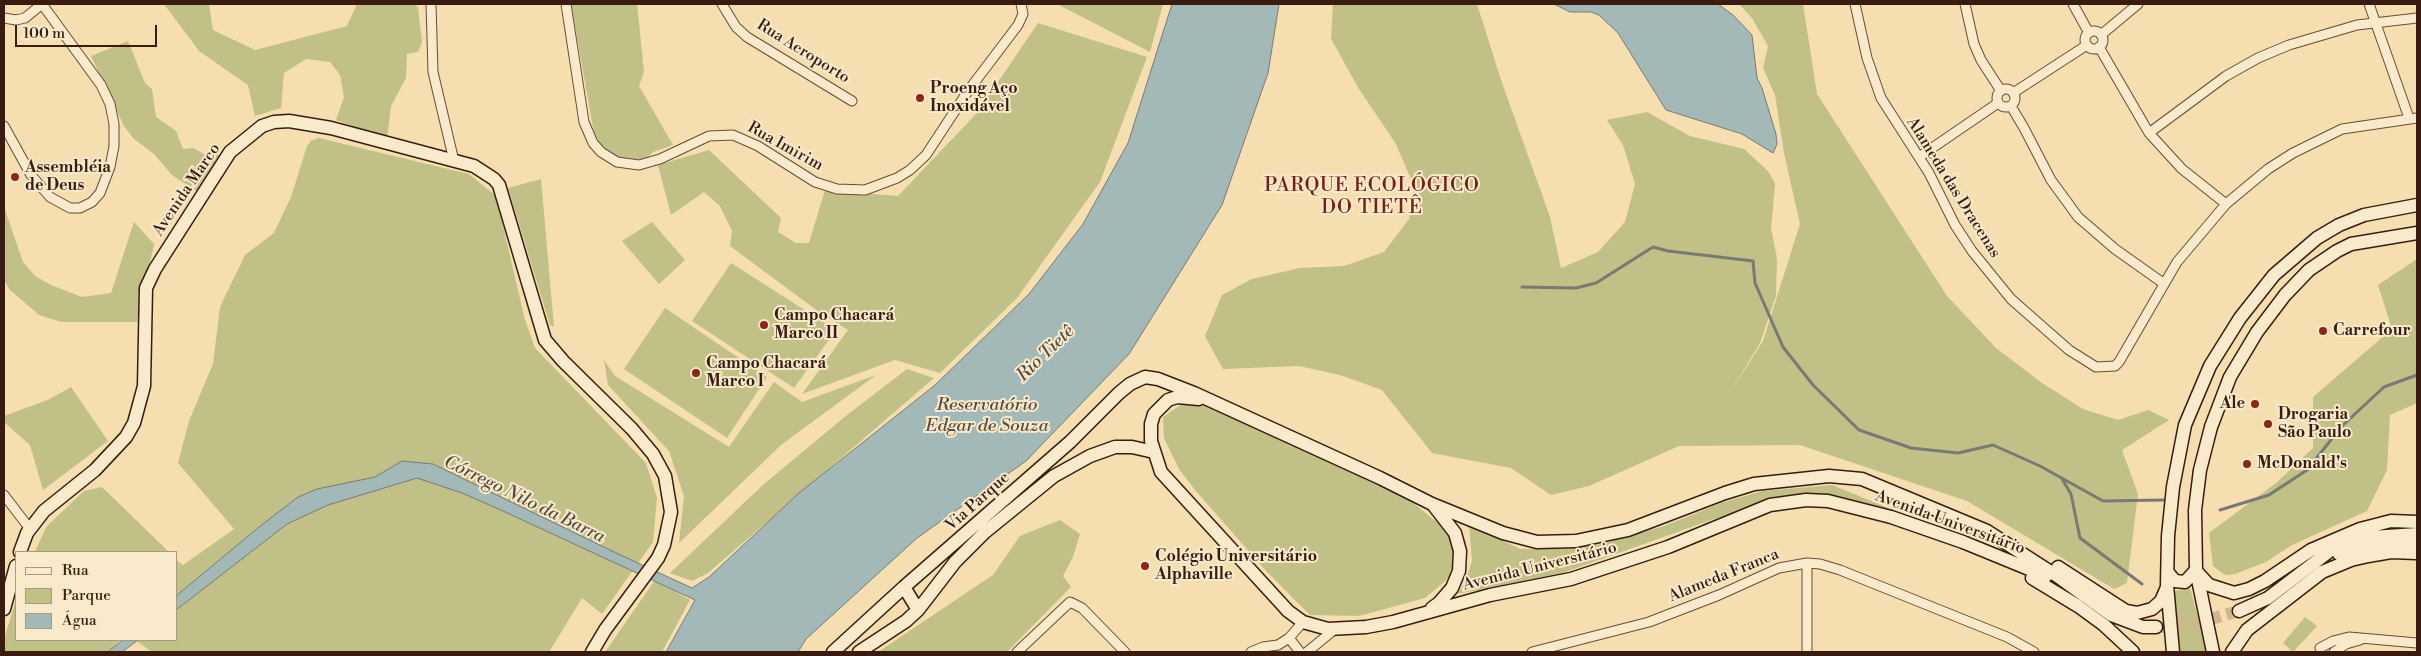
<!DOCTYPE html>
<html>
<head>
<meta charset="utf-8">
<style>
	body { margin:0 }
	#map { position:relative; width:2421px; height:656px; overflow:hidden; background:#f5deaf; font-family:"Libre Bodoni",serif }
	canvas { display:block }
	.frame { position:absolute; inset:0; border:5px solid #391c0f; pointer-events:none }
	.legend { position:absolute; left:15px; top:551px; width:162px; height:90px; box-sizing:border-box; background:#f8eacb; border:1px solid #ac9880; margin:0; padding:6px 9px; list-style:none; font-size:15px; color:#391c0f }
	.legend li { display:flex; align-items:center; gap:10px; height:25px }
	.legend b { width:25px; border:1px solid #ac9880 }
	.scale { position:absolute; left:15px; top:25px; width:142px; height:22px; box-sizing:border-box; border:2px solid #391c0f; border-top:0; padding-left:6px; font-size:15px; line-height:18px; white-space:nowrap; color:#391c0f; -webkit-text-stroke:4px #f8eacb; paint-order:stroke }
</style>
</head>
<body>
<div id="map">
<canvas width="2421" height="656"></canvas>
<div class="frame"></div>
<ul class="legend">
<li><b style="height:6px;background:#f8eacb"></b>Rua</li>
<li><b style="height:14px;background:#c1c087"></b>Parque</li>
<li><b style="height:14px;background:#a3b9b7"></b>Água</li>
</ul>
<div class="scale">100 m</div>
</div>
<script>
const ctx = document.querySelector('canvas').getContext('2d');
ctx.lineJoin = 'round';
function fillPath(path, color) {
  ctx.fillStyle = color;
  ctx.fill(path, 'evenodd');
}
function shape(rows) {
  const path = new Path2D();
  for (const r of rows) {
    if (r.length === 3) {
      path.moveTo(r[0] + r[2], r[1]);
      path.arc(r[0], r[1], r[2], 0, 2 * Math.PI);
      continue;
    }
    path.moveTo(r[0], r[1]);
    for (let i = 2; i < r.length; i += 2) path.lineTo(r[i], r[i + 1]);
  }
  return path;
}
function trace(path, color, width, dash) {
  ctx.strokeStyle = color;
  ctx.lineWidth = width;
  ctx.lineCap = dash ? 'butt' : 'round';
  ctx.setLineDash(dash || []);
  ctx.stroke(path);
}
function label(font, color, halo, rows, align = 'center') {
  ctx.font = font + ' "Libre Bodoni",serif';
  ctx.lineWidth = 4;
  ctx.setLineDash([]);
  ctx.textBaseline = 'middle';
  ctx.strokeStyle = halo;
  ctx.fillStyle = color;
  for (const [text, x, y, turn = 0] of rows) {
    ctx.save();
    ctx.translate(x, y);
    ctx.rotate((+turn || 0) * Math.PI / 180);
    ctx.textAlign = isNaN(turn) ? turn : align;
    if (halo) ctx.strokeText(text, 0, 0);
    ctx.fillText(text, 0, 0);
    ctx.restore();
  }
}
fillPath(shape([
	[164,4,209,4,213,30,255,50,347,26,357,4,414,4,418,7,422,42,418,52,407,54,406,78,391,106,387,139,336,120,344,97,340,75,330,62,306,59,284,73,281,108,255,116,248,85,199,51],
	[571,4,637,4,644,72,639,86,673,145,653,152,646,159,622,159,605,151,594,133],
	[1057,4,1163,4,1150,52],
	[1333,4,1477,4,1501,80,1550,217,1561,268,1598,252,1625,222,1635,184,1623,145,1607,120,1647,112,1690,136,1744,149,1768,171,1775,184,1771,228,1777,259,1776,296,1760,343,1729,394,1763,341,1800,224,1784,153,1775,95,1763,68,1768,46,1752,18,1739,4,1803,4,1817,94,1947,296,1996,348,2042,383,2083,409,2118,420,2148,410,2169,420,2122,450,2138,494,2127,583,2114,589,1967,501,1800,445,1679,446,1589,486,1551,495,1511,468,1432,453,1382,390,1340,375,1299,366,1223,369,1205,336,1222,295,1252,279,1300,268,1344,266,1384,252,1409,219,1414,186,1396,144,1359,89,1331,39],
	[1038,23,1147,57,1100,182,1017,298,940,373,895,360,802,394,848,330,815,309,730,246,732,231,720,206,704,192,671,215,658,165,709,150,781,218,778,232,796,243,809,243,825,190,898,196,977,113],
	[128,41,145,83,152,89,156,117,176,131,183,149,193,148,206,155,222,155,198,192,172,175,154,154,134,139,124,126,91,56],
	[319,138,469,174,496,196,525,320,535,348,646,463,657,498,653,542,602,614,582,598,549,652,152,652,135,640,176,640,176,560,183,565,234,529,178,463,189,421,213,364,220,307,245,255,274,233,291,197,307,146,311,141],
	[541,179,554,327,550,325,508,188],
	[4,207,23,262,35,276,51,285,82,297,111,293,134,222,154,244,137,322,61,322,39,315,10,290,4,280],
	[652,222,685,260,659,284,622,241],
	[2417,259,2417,403,2390,415,2387,470,2367,511,2292,545,2266,562,2235,574,2225,575,2213,566,2209,533,2276,483,2313,448,2313,397,2392,329,2378,285],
	[731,263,836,330,794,388,692,321],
	[665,308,767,377,727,438,624,369],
	[604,360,615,376,729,447,774,382,802,402,876,375,781,445,679,543,684,496,669,451,608,385],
	[907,369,934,378,708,573,692,581,670,573,764,484,847,415],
	[71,387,108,441,43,490,30,445,4,422,4,416,48,400],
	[1182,404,1206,406,1408,499,1448,531,1455,548,1456,562,1450,577,1425,598,1359,616,1310,615,1267,572,1195,490,1179,469,1164,438,1163,417],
	[1832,485,1967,540,1789,497,1714,519,1554,576,1457,594,1465,583,1472,561,1469,524,1520,549,1562,549,1602,544,1664,526,1721,503,1762,491],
	[102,487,169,552,35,552,46,527,84,491],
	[1060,520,1080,534,1073,557,1063,576,1071,587,1007,652,878,652,993,575,1020,536],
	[655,580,690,600,662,652,605,652],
	[2190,588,2199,621,2206,652,2179,652,2174,591],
	[16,600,16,640,121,640,106,652,4,652,4,639],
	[2305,617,2317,626,2293,652,2283,643]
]), '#c1c087');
const water = shape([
	[1172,4,1279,4,1268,73,1222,205,1129,354,1026,461,917,538,806,639,798,652,666,652,695,600,503,511,462,493,417,478,328,505,287,524,176,610,176,596,259,527,298,497,317,489,375,477,402,461,433,464,612,551,692,588,709,577,799,493,935,385,1029,294,1083,224,1128,143,1172,4],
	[1554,4,1718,4,1733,15,1752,35,1757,78,1762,88,1776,134,1777,144,1773,153,1742,134,1666,110,1618,33,1599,15,1591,12,1570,12,1554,4],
	[123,640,138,640,122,652,107,652,123,640]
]);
fillPath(water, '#a3b9b7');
trace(water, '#797a74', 1);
trace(shape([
	[1522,287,1576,288,1596,283,1653,247,1668,251,1753,261,1755,283,1783,347,1813,385,1859,430,1911,448,1958,453,1993,445,2040,466,2103,501,2163,500],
	[2062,479,2071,494,2080,538,2142,584],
	[2220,510,2269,495,2307,470,2342,426,2384,387,2417,375]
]), '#797a74', 3);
trace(shape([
	[2156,627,2190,625,2239,611]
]), '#cfb78f', 12, [12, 6]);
const street = shape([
	[431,4,433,72,454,161],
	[566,4,584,122,593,143,601,152,617,162,639,165,660,159,709,136,733,135,758,146,815,182,837,189,865,190,897,178,910,170,926,155,968,91,1018,25,1023,14,1021,4],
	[722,4,736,27,747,37,852,101],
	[1855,4,1867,58,1881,98,1929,173,1955,225,1972,251,2011,299,2069,350,2096,367,2115,366,2119,362,2177,262,2226,204,2268,169,2293,153,2342,129,2417,118],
	[1965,4,1974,44,1981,60,2001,91],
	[2073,4,2089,33],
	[2369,4,2409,118],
	[4,18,16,20,25,18,42,4],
	[2094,40,9],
	[2101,35,2138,4],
	[2099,47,2149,133,2182,169,2226,204],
	[2006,98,9],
	[2013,93,2087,45],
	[2011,106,2024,128,2051,180,2078,217,2115,249,2163,283],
	[4,126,31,175,50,197,70,208,80,208,92,202,100,193,110,167,114,146,114,124,110,104,101,85,42,4],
	[2149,133,2226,76,2258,58,2289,45,2357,25,2417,18],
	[1919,157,1998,103],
	[4,495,30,529],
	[1807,563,1807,652],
	[1289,638,1300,652],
	[2320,648,2333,641,2349,637,2417,643],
	[1017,652,1070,602,1082,608,1125,652],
	[1251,652,1263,647,1278,645,1289,638,1303,622],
	[1307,652,1335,629],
	[1532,652,1649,622,1719,595,1779,568,1807,563,1820,564,1840,570,2007,637,2034,652],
	[2334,652,2346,644,2360,640]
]);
const secondary = shape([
	[1199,399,1177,397,1168,400,1154,414,1151,424,1151,441,1161,472,1288,611,1303,622,1328,629,1366,627,1393,622,1490,595,1571,579,1668,547,1770,505,1806,500,1828,501,1891,517,1963,542,2046,576],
	[20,552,27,533,44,511,95,470,126,437,134,423,144,386,146,288,155,269,230,152,262,126,274,122,289,121,331,128,474,166,494,179,499,185,545,340,563,361,632,429,653,454,665,476,671,512,664,545,658,558,605,630,592,652],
	[2339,554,2377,545,2417,544],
	[2058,567,2112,602,2126,611,2137,613,2152,609,2161,601,2167,587],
	[2197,572,2209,585,2234,593,2249,589,2265,581,2311,550,2360,529,2391,521,2417,522],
	[2168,573,2175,581,2185,582,2196,570],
	[2032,578,2078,606,2104,625,2133,652],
	[904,587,918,610],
	[1432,608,1439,603,1452,588,1459,571,1460,551,1455,533,1434,506],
	[4,609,16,566],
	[2239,611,2268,598,2335,547,2371,537,2417,534],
	[833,652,904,587,1070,442,1119,393,1130,384,1145,377,1158,379,1194,393,1380,478,1432,504,1503,533,1537,542,1576,541,1628,530,1725,493,1754,484,1829,476,1862,479,1987,531,2057,576,2111,615,2143,627,2156,627],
	[859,652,906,621,918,610,955,562,985,532,1054,476,1090,456,1115,447,1132,447,1154,452],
	[2173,652,2167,585,2168,536,2173,487,2185,425,2210,366,2240,318,2274,275,2317,238,2339,225,2364,215,2417,205],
	[2213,652,2196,570,2195,510,2200,470,2211,427,2230,377,2257,332,2285,295,2309,270,2337,251,2351,244,2417,233],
	[2232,652,2247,630,2322,572,2351,560,2368,556,2391,552,2417,553]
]);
trace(street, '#684c37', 11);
trace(secondary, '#391c0f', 15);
trace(street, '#f8eacb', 9);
trace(secondary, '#f8eacb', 12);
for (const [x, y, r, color] of [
	[920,98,5,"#8f2418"],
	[15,177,5,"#8f2418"],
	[764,325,5,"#8f2418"],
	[2323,331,5,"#8f2418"],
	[696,373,5,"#8f2418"],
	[2255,404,5,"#8f2418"],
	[2268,424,5,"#8f2418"],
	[2247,464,5,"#8f2418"],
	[1145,566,5,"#8f2418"]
]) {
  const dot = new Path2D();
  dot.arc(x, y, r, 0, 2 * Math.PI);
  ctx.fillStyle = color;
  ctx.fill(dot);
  trace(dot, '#f8eacb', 2);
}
label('16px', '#391c0f', '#f8eacb', [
	["Rua Aeroporto",803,52,32],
	["Rua Imirim",785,147,29],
	["Alameda das Dracenas",1953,188,58],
	["Avenida Marco",187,190,-56],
	["Via Parque",978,502,-42],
	["Avenida Universitário",1950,523,20],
	["Avenida Universitário",1540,567,-14],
	["Alameda Franca",1724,576,-22]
]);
label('bold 16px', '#391c0f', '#f8eacb', [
	["Proeng Aço",930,89],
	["Inoxidável",930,107],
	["Assembléia",25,168],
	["de Deus",25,186],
	["Campo Chacará",774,316],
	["Marco II",774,334],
	["Carrefour",2333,331],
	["Campo Chacará",706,364],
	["Marco I",706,382],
	["Ale",2245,404,"right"],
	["Drogaria",2278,415],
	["São Paulo",2278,433],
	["McDonald's",2257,464],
	["Colégio Universitário",1155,557],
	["Alphaville",1155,575]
], 'left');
label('italic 18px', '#594b41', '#f8eacb', [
	["Rio Tietê",1046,354,-44],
	["Reservatório",987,406],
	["Edgar de Souza",987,427],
	["Córrego Nilo da Barra",524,500,26]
]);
ctx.letterSpacing = '1px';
label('19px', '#7a1f14', '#f8eacb', [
	["PARQUE ECOLÓGICO",1372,186],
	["DO TIETÊ",1372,208]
]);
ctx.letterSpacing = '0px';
</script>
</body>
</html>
